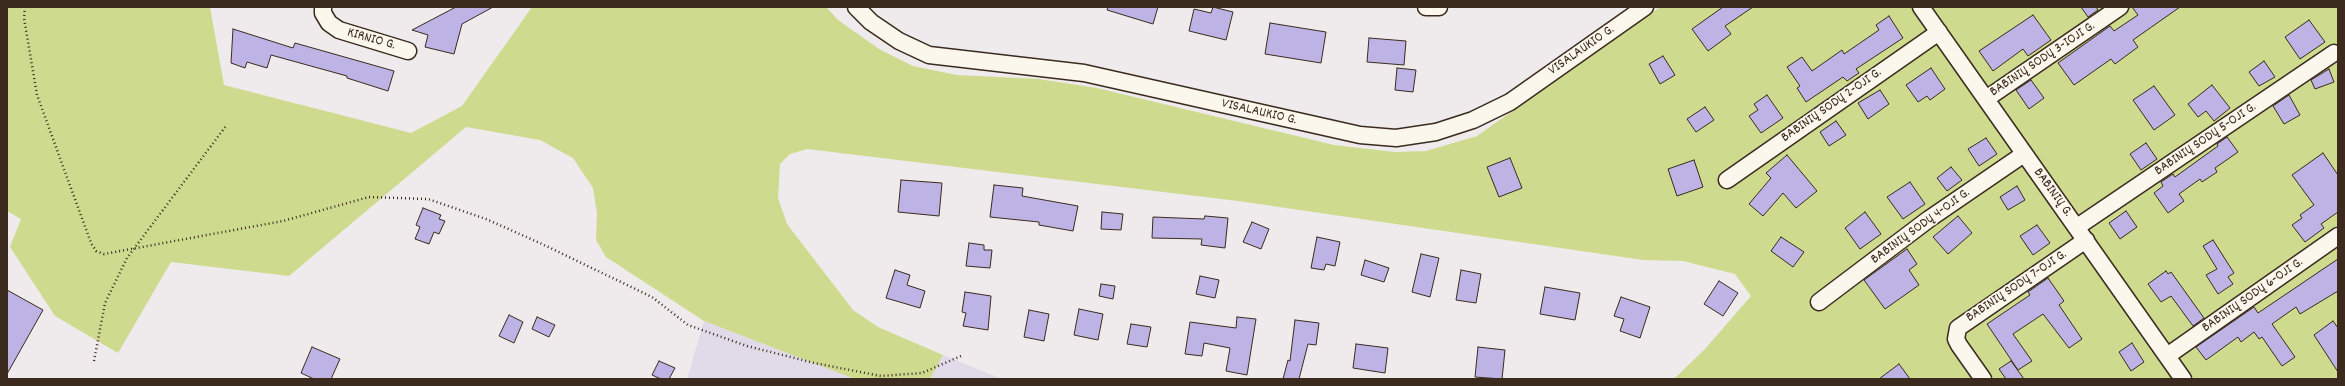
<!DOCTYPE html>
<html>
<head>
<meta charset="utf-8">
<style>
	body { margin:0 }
	#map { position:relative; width:2345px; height:386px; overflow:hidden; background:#efeaeb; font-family:Dekko,sans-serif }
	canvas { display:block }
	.frame { position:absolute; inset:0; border:8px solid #3b2a1e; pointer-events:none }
</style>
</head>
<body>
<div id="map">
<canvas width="2345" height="386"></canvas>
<div class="frame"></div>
</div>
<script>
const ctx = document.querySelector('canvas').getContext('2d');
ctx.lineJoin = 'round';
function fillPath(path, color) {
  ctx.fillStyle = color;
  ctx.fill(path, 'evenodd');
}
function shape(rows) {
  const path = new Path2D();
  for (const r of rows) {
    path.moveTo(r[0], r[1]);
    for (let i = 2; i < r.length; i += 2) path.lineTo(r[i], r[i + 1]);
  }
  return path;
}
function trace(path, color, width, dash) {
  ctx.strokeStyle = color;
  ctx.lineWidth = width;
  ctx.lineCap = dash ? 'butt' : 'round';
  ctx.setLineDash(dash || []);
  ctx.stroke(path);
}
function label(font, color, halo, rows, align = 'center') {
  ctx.font = font + ' Dekko,sans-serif';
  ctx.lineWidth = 3.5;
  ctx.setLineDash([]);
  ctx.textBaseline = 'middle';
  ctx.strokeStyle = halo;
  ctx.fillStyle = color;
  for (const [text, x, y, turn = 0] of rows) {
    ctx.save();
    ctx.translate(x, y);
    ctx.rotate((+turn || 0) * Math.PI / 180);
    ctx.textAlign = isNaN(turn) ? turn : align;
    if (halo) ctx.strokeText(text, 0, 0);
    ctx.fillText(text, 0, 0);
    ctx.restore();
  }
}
fillPath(shape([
	[704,321,855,379,687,379],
	[943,355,1002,379,930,379]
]), '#e0dae9');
fillPath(shape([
	[7,7,210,7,224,85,411,133,462,106,532,7,826,7,838,20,879,49,913,66,957,75,1039,79,1097,88,1334,145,1395,152,1426,151,1477,136,1660,7,2338,7,2338,379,1674,379,1705,349,1751,296,1735,274,1683,261,1643,260,1238,201,807,149,790,154,780,164,778,198,787,224,853,310,878,327,943,355,930,379,855,379,704,321,606,257,596,240,597,213,593,188,573,158,540,140,466,127,289,276,171,262,118,353,55,316,10,247,21,219,7,211]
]), '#cedb8f');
const building = shape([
	[456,7,493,7,462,24,454,54,425,47,428,35,412,30,456,7],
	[1108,7,1158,7,1153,24,1107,10,1108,7],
	[1213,7,1233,12,1226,40,1189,31,1194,9,1211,13,1213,7],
	[1723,7,1753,7,1725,26,1731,34,1708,51,1692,29,1723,7],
	[2081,7,2096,7,2098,10,2088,17,2081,7],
	[2132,7,2180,7,2133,40,2138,47,2115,64,2111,59,2074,85,2058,63,2110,26,2114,31,2138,15,2132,7],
	[2033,15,2051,40,2028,56,2023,49,1993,71,1979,51,2033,15],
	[1889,16,1903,38,1856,69,1859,73,1847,81,1843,77,1806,102,1797,88,1800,86,1787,67,1802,57,1812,71,1842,50,1844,54,1879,30,1876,25,1889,16],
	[2309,20,2325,42,2300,59,2285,37,2309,20],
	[1270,23,1326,32,1321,63,1265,54,1270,23],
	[233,29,293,48,295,43,394,71,388,91,347,78,347,76,271,55,267,68,247,62,245,68,231,63,233,29],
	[1369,38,1406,41,1404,65,1367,62,1369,38],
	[1663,56,1675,75,1660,84,1649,64,1663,56],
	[2264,61,2275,77,2259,86,2249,72,2264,61],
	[1397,68,1416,70,1413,92,1395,90,1397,68],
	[1931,68,1945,89,1930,100,1927,96,1918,102,1906,85,1931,68],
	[2329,69,2334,82,2315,89,2311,80,2329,69],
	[2031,80,2044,98,2029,109,2016,90,2031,80],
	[2212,85,2230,108,2214,121,2206,111,2198,117,2188,104,2212,85],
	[2154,86,2175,115,2154,130,2133,100,2154,86],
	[1880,90,1889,104,1868,119,1858,103,1880,90],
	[1767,95,1783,118,1761,133,1749,116,1758,110,1754,104,1767,95],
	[2289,95,2300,115,2284,124,2273,106,2289,95],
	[1705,107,1714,120,1696,132,1687,119,1705,107],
	[1836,121,1846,135,1829,146,1820,132,1836,121],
	[2227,137,2238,152,2215,168,2217,172,2202,182,2200,179,2179,194,2184,201,2168,213,2154,193,2163,186,2161,182,2173,174,2175,177,2218,146,2217,144,2227,137],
	[1986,138,1997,154,1979,166,1968,149,1986,138],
	[2146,143,2157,159,2141,170,2130,154,2146,143],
	[2323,153,2338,175,2338,212,2321,224,2324,228,2305,242,2292,225,2302,218,2300,215,2314,205,2292,175,2323,153],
	[1787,155,1817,191,1796,208,1783,193,1763,216,1749,204,1771,178,1766,173,1787,155],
	[1510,158,1522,188,1499,197,1487,167,1510,158],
	[1694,160,1703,187,1677,196,1668,169,1694,160],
	[1951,167,1962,180,1947,191,1937,178,1951,167],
	[901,180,942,183,939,216,898,212,901,180],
	[1910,182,1925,204,1903,219,1887,197,1910,182],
	[994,185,1023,188,1022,196,1078,206,1073,231,1039,225,1039,222,990,217,994,185],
	[2017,186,2025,200,2008,210,2000,197,2017,186],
	[423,208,441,215,439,219,445,221,439,234,434,232,429,244,415,239,420,227,416,225,423,208],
	[2126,211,2137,227,2120,239,2109,223,2126,211],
	[1102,212,1123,214,1121,230,1101,229,1102,212],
	[1865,212,1881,234,1860,249,1845,228,1865,212],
	[1205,216,1228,218,1225,248,1201,245,1202,239,1152,238,1153,217,1204,219,1205,216],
	[1958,216,1972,233,1948,254,1933,237,1958,216],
	[1252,222,1269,229,1261,249,1243,242,1252,222],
	[2037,225,2050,243,2033,255,2020,236,2037,225],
	[1317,237,1340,242,1335,266,1326,264,1324,270,1311,268,1317,237],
	[1781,237,1804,252,1793,267,1771,251,1781,237],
	[2213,240,2234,273,2228,277,2233,284,2218,294,2206,275,2217,269,2203,246,2213,240],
	[969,243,984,245,984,250,992,250,990,268,966,266,969,243],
	[1907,249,1917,264,1909,270,1919,285,1885,309,1864,280,1907,249],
	[1421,254,1439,258,1430,297,1412,292,1421,254],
	[2338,259,2338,291,2300,314,2296,307,2272,324,2295,357,2282,366,2262,337,2259,339,2254,332,2241,342,2238,337,2206,360,2196,347,2254,307,2258,313,2338,259],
	[1365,260,1389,268,1384,282,1361,275,1365,260],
	[895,270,910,275,907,285,925,291,920,308,886,298,895,270],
	[1461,270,1481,274,1476,303,1456,300,1461,270],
	[2166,271,2168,274,2171,272,2204,318,2193,326,2171,296,2161,302,2148,284,2166,271],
	[1200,276,1219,280,1215,298,1196,294,1200,276],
	[2048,278,2064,301,2059,305,2082,339,2069,348,2043,314,2013,334,2032,361,2018,370,1987,324,2030,295,2028,292,2048,278],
	[1719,281,1738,293,1723,316,1704,304,1719,281],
	[1101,284,1115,286,1113,299,1099,296,1101,284],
	[1545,287,1580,293,1575,320,1540,314,1545,287],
	[7,290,43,310,7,374,7,290],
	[965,292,991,296,988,330,963,326,966,313,962,312,965,292],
	[1621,297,1650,307,1640,338,1620,331,1624,319,1614,316,1621,297],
	[1079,309,1103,314,1098,340,1074,335,1079,309],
	[1029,310,1049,314,1044,341,1024,337,1029,310],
	[509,315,523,322,514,343,499,336,509,315],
	[537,317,555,325,549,337,532,329,537,317],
	[1237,317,1256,319,1247,375,1226,371,1230,348,1204,343,1202,356,1185,354,1190,322,1236,328,1237,317],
	[1295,320,1319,323,1316,345,1308,344,1299,379,1283,379,1288,360,1290,361,1295,320],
	[2333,321,2338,328,2338,372,2314,335,2333,321],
	[1131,324,1151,327,1147,347,1127,344,1131,324],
	[2132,343,2144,362,2131,371,2119,352,2132,343],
	[1356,344,1388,348,1385,373,1353,368,1356,344],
	[312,347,340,359,331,379,314,379,301,373,312,347],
	[1478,347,1505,350,1502,379,1475,377,1478,347],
	[659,361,675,368,669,379,661,379,652,375,659,361],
	[2011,361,2024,379,2006,379,1999,369,2011,361],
	[1899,364,1910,379,1879,379,1899,364]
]);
fillPath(building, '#bdb4e5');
trace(building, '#3b2a1e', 1);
const minor = shape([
	[323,7,323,13,329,23,339,30,408,51],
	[856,7,871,22,899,41,929,55,1084,73,1360,135,1396,138,1436,132,1473,120,1510,102,1645,7],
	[1426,7,1439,7],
	[1921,7,2183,379],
	[1986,99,2120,7],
	[1727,180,1939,32],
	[2077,227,2334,53],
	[1819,302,1929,219,2024,154],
	[2167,356,2338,236],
	[1983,379,1959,345,1956,339,1958,328,2086,240]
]);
trace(minor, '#3b2a1e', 19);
trace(shape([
	[25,7,24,18,37,95,91,243,96,251,104,254,283,221,369,197,428,199,486,219,542,244,652,297,688,325,747,346,814,363,881,376,922,373,961,356],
	[94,361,105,303,127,258,226,126]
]), '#3b2a1e', 2.5, [1, 3]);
trace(minor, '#fbf7ec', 16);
label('14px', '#3b2a1e', '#fbf7ec', [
	["KIRNIO G.",371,40,16],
	["VISALAUKIO G.",1582,51,-35],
	["BABINIŲ SODŲ 3-IOJI G.",2043,60,-34],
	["BABINIŲ SODŲ 2-OJI G.",1832,106,-35],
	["VISALAUKIO G.",1259,113,13],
	["BABINIŲ SODŲ 5-OJI G.",2206,140,-34],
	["BABINIŲ G.",2052,193,54],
	["BABINIŲ SODŲ 4-OJI G.",1921,227,-36],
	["BABINIŲ SODŲ 7-OJI G.",2017,287,-34],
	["BABINIŲ SODŲ 6-OJI G.",2253,296,-35]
]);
</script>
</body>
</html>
